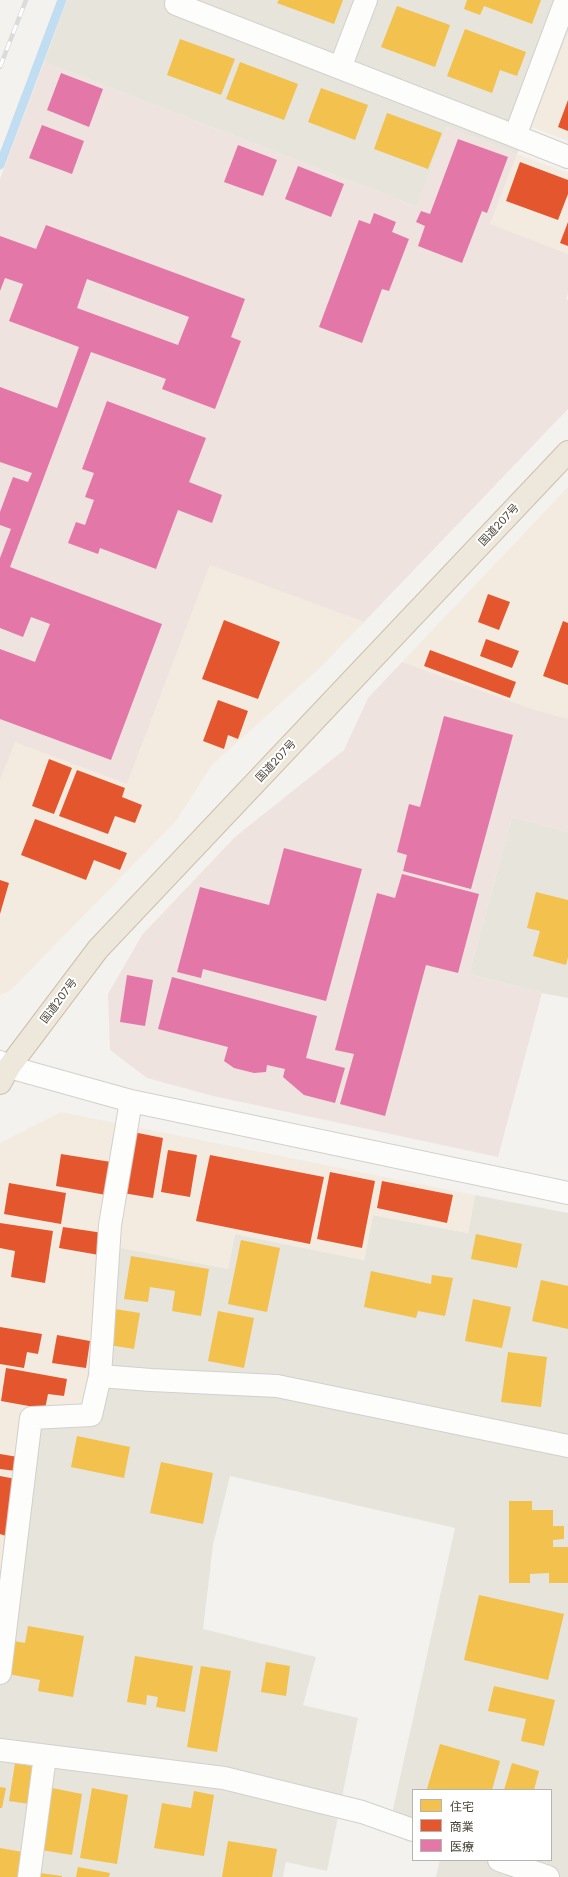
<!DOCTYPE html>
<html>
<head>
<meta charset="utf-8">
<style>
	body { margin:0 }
	#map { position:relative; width:568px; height:1877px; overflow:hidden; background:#f4f2ee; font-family:Inter,"Noto Sans JP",sans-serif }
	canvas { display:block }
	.legend { position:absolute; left:412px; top:1789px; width:140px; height:72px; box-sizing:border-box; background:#fff; border:1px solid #b7b4b0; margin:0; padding:5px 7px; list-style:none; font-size:12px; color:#4b4439 }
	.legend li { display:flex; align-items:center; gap:8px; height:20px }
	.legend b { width:20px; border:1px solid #b7b4b0 }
</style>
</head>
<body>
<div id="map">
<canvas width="568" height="1877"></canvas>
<ul class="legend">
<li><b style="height:11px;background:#f2c14e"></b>住宅</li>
<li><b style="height:11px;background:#e4572e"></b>商業</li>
<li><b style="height:11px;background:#e377a8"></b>医療</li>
</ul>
</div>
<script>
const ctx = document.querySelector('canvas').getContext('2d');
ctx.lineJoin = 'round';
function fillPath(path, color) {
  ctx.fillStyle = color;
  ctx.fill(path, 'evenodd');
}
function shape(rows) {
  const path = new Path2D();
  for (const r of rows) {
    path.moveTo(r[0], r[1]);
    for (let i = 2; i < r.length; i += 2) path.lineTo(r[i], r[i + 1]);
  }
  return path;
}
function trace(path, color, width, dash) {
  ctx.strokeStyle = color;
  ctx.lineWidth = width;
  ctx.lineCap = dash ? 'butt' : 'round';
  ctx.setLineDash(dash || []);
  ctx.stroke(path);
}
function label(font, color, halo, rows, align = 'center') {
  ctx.font = font + ' Inter,"Noto Sans JP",sans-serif';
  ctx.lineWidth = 4;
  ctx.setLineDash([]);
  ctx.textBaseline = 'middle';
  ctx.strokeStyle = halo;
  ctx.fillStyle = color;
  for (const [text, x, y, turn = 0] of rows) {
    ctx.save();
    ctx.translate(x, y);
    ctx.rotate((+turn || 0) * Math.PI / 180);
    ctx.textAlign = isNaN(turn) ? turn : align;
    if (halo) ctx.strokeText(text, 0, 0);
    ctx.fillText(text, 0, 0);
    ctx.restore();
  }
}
fillPath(shape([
	[67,0,568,0,568,32,532,127,517,154,447,127,417,207,44,62],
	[512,817,568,832,568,998,542,993,469,974],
	[475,1195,568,1213,568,1877,436,1877,440,1860,551,1860,551,1790,413,1790,413,1843,388,1832,455,1528,230,1476,213,1545,203,1629,316,1657,303,1705,358,1718,327,1871,286,1862,283,1877,0,1877,0,1633,20,1474,105,1244,228,1269,235,1234,364,1260,373,1215,468,1233]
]), '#e7e4dc');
fillPath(shape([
	[568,32,568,141,532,127],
	[517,154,568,173,568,254,490,224],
	[568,487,568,719,535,710,402,662],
	[210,565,364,622,323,665,212,765,176,821,10,991,0,995,0,780,15,741,127,784],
	[61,1112,475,1195,468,1233,373,1215,364,1260,235,1234,228,1269,105,1245,83,1409,27,1413,0,1633,0,1143]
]), '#f3ebdf');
fillPath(shape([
	[44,62,417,207,447,127,517,154,490,224,568,254,568,294,566,299,568,300,568,409,364,622,210,565,127,784,15,742,0,780,0,179],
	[402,662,535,710,568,719,568,832,512,817,469,974,542,993,498,1157,213,1096,147,1078,110,1050,108,994,142,935,235,837,344,750,368,698]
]), '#eee3df');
fillPath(shape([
	[279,0,343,0,334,24,277,3],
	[467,0,541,0,532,24,484,6,480,15,464,9],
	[397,6,450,25,435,67,381,47],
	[465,29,526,52,517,76,500,70,492,93,447,76],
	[180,39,235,59,221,95,167,75],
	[240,62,298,84,284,120,226,99],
	[321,88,368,105,355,140,308,122],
	[387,113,442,133,428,169,374,149],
	[536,892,568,900,568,957,566,965,533,956,540,931,527,928],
	[476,1234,522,1244,517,1268,471,1259],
	[241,1240,280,1248,267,1312,228,1304],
	[131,1256,209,1269,201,1316,172,1311,175,1291,150,1287,148,1302,124,1299],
	[371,1271,431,1284,432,1275,453,1278,445,1316,418,1311,416,1318,364,1307],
	[541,1280,568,1286,568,1329,532,1321],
	[473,1299,511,1307,502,1348,465,1341],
	[115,1309,140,1313,134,1349,109,1345],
	[218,1311,254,1318,244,1368,208,1361],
	[508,1352,547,1357,541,1407,501,1402],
	[77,1436,130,1447,124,1478,71,1467],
	[161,1462,213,1473,203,1524,150,1513],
	[509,1501,532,1501,532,1510,553,1510,553,1526,564,1526,564,1539,553,1540,553,1547,568,1547,568,1583,549,1583,549,1573,530,1574,530,1583,509,1583],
	[479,1595,564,1614,548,1680,464,1660],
	[28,1626,84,1636,73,1697,38,1691,40,1680,8,1674,14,1641,25,1643],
	[135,1656,193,1666,185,1712,156,1707,158,1697,147,1695,146,1705,127,1702],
	[266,1662,290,1666,286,1696,261,1692],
	[201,1666,231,1671,217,1752,187,1747],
	[494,1686,555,1700,544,1746,521,1741,526,1719,488,1711],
	[440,1744,500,1761,492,1790,427,1789],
	[15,1763,36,1767,30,1804,9,1801],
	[512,1763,539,1771,534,1790,504,1790],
	[0,1787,6,1788,2,1808,0,1808],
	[52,1788,82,1794,72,1855,41,1850],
	[92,1788,128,1795,117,1864,80,1858],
	[194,1791,214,1795,204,1856,154,1848,162,1803,191,1808],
	[228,1841,277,1849,272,1877,222,1877],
	[0,1848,23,1852,19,1877,0,1877],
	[78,1867,110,1873,109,1877,76,1877],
	[40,1873,62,1876,62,1877,40,1877]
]), '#f2c14e');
fillPath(shape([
	[568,100,568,131,558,127],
	[520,162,568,180,568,194,558,220,506,201],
	[568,222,568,246,560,243],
	[488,594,510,602,499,630,478,622],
	[224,620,280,642,258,699,202,679],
	[563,621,568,623,568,685,543,676],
	[486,639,519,651,512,668,480,656],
	[430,650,516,682,510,698,424,666],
	[218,700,248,711,238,739,228,735,224,749,203,741],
	[49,759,72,768,54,814,32,806],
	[77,770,125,788,122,797,142,805,135,823,115,816,108,834,59,816],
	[35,819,127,853,120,870,94,860,86,880,21,855],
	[0,880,9,883,0,914],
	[133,1132,163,1138,153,1198,123,1193],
	[168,1150,197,1155,190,1197,161,1192],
	[61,1154,111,1162,106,1195,56,1186],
	[210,1155,324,1177,310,1244,196,1221],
	[330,1172,375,1181,362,1248,317,1239],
	[382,1181,453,1195,447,1223,377,1208],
	[9,1183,66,1193,61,1224,4,1214],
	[0,1223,53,1231,45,1283,11,1277,15,1251,0,1248],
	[63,1227,103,1233,99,1255,59,1248],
	[0,1327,42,1334,38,1354,27,1352,24,1368,0,1364],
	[57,1335,90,1341,86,1368,52,1363],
	[6,1368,67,1379,64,1396,48,1394,45,1409,1,1401],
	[0,1454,18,1457,16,1471,0,1469],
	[0,1476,16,1479,6,1536,0,1534]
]), '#e4572e');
fillPath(shape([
	[61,73,103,89,89,127,47,110],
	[42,125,84,141,72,174,29,158],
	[458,139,508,157,487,213,482,211,462,263,418,246,425,226,416,222,421,211,430,214],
	[238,145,277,160,263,196,224,182],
	[298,166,344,184,331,217,285,199],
	[374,213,396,222,392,232,409,239,389,291,382,289,362,343,319,327,359,220,370,224],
	[46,225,245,299,231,337,241,341,215,409,162,389,166,379,91,352,10,567,162,624,111,760,0,719,0,649,35,662,50,624,31,617,23,637,0,628,0,558,11,529,0,525,0,512,13,477,28,482,32,473,0,462,0,387,57,408,79,347,9,321,23,284,5,278,0,291,0,236,36,249],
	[87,279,189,317,178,345,77,308],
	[107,401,206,438,189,482,222,495,212,523,178,510,156,569,100,548,98,554,68,543,76,522,85,525,94,500,85,497,94,473,82,469],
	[444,716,513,735,471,889,403,871,407,855,397,852,409,804,420,807],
	[284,848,362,869,326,1001,203,969,201,978,177,972,200,887,269,905],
	[402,874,479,894,458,973,426,965,385,1116,340,1104,354,1054,335,1050,377,893,395,898],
	[127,975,153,980,145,1026,120,1022],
	[172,977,317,1016,306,1058,345,1068,335,1103,304,1095,283,1077,285,1069,267,1065,266,1072,254,1073,234,1068,224,1061,228,1047,158,1029]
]), '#e377a8');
trace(shape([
	[0,165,62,0]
]), '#c0ddf1', 9);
const minor = shape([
	[177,0,176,4,515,136,566,0],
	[340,68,366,0],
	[515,136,568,157],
	[0,1062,9,1067,131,1101,568,1193],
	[131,1101,110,1225,100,1376,151,1380,277,1386,568,1446],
	[0,1673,31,1418,91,1415,100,1376],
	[0,1750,224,1778,362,1812,413,1830],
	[499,1860,548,1877],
	[29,1877,45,1756]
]);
const highway = shape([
	[0,1083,9,1067,98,949,568,452]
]);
trace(minor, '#d2d0cb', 24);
trace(highway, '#ccbfa9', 24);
trace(minor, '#fdfdfc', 22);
trace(highway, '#ede8db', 22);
const rail = shape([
	[0,67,26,0]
]);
trace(rail, '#dbdbda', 4.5);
trace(rail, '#fff', 3, [9]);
label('11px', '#4b4439', '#fff', [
	["国道207号",499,525,-47],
	["国道207号",276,761,-47],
	["国道207号",59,1001,-53]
]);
</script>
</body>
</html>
